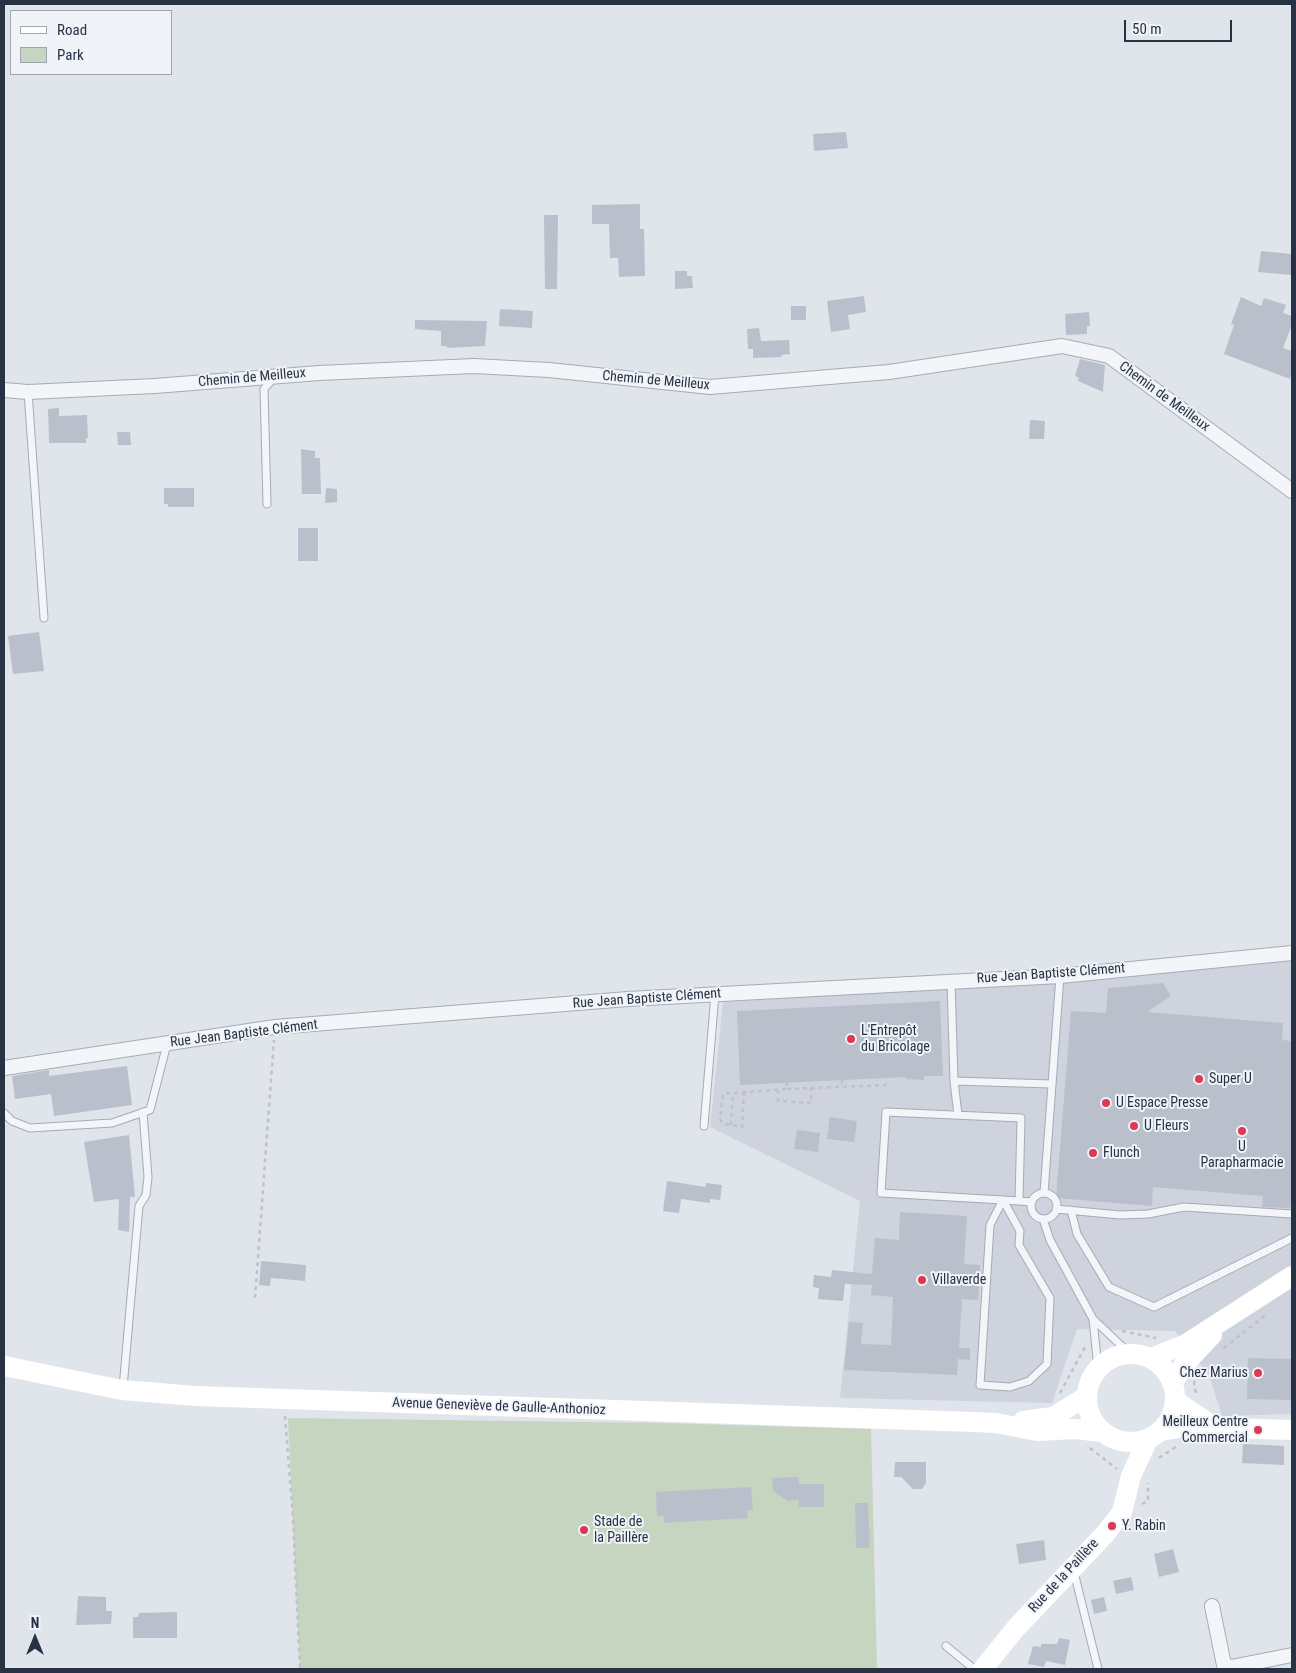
<!DOCTYPE html>
<html>
<head>
<meta charset="utf-8">
<style>
	body { margin:0 }
	#map { position:relative; width:1296px; height:1673px; overflow:hidden; background:#e0e4eb; font-family:"Roboto Condensed",sans-serif }
	canvas { display:block }
	.frame { position:absolute; inset:0; border:5px solid #273244; pointer-events:none }
	.legend { position:absolute; left:10px; top:10px; width:162px; height:65px; box-sizing:border-box; background:#f0f3f8; border:1px solid #a0a6b0; margin:0; padding:6px 9px; list-style:none; font-size:15px; color:#273244 }
	.legend li { display:flex; align-items:center; gap:10px; height:25px }
	.legend b { width:25px; border:1px solid #a0a6b0 }
	.north { position:absolute; left:10px; top:1613px; width:50px; height:50px; -webkit-text-stroke:4px #f0f3f8; paint-order:stroke; rotate:0deg; font-size:14px; font-weight:700; line-height:20px; text-align:center; color:#273244 }
	.north::after { content:''; display:block; margin:auto; width:18px; height:22px; background:#273244; clip-path:polygon(50% 0,100% 100%,50% 72%,0 100%) }
	.scale { position:absolute; left:1124px; top:20px; width:108px; height:22px; box-sizing:border-box; border:2px solid #273244; border-top:0; padding-left:6px; font-size:15px; line-height:18px; white-space:nowrap; color:#273244; -webkit-text-stroke:4px #f0f3f8; paint-order:stroke }
</style>
</head>
<body>
<div id="map">
<canvas width="1296" height="1673"></canvas>
<div class="frame"></div>
<ul class="legend">
<li><b style="height:6px;background:#fff"></b>Road</li>
<li><b style="height:14px;background:#c6d5c0"></b>Park</li>
</ul>
<div class="north">N</div>
<div class="scale">50 m</div>
</div>
<script>
const ctx = document.querySelector('canvas').getContext('2d');
ctx.lineJoin = 'round';
function fillPath(path, color) {
  ctx.fillStyle = color;
  ctx.fill(path, 'evenodd');
}
function shape(rows) {
  const path = new Path2D();
  for (const r of rows) {
    if (r.length === 3) {
      path.moveTo(r[0] + r[2], r[1]);
      path.arc(r[0], r[1], r[2], 0, 2 * Math.PI);
      continue;
    }
    path.moveTo(r[0], r[1]);
    for (let i = 2; i < r.length; i += 2) path.lineTo(r[i], r[i + 1]);
  }
  return path;
}
function trace(path, color, width, dash) {
  ctx.strokeStyle = color;
  ctx.lineWidth = width;
  ctx.lineCap = dash ? 'butt' : 'round';
  ctx.setLineDash(dash || []);
  ctx.stroke(path);
}
function label(font, color, halo, rows, align = 'center') {
  ctx.font = font + ' "Roboto Condensed",sans-serif';
  ctx.lineWidth = 4;
  ctx.setLineDash([]);
  ctx.textBaseline = 'middle';
  ctx.strokeStyle = halo;
  ctx.fillStyle = color;
  for (const [text, x, y, turn = 0] of rows) {
    ctx.save();
    ctx.translate(x, y);
    ctx.rotate((+turn || 0) * Math.PI / 180);
    ctx.textAlign = isNaN(turn) ? turn : align;
    if (halo) ctx.strokeText(text, 0, 0);
    ctx.fillText(text, 0, 0);
    ctx.restore();
  }
}
fillPath(shape([
	[1292,961,1292,1414,1222,1416,1209,1375,1175,1331,1077,1329,1052,1403,840,1398,860,1201,710,1127,723,1002,1088,980]
]), '#ced3dd');
fillPath(shape([
	[288,1418,662,1423,871,1429,877,1669,300,1669]
]), '#c6d5c0');
fillPath(shape([
	[846,132,848,148,814,151,813,134],
	[640,204,640,229,644,229,645,276,619,277,618,258,610,258,609,224,592,224,592,205],
	[544,215,558,215,557,289,545,289],
	[1261,251,1292,254,1292,275,1258,272],
	[675,271,687,271,687,276,692,276,693,288,675,289],
	[864,296,866,312,848,315,850,329,831,332,827,301],
	[1241,297,1261,306,1264,298,1286,305,1283,313,1292,316,1292,325,1283,348,1292,351,1292,371,1290,379,1224,354,1234,325,1231,324],
	[791,306,806,306,806,320,791,320],
	[500,309,533,311,532,328,499,326],
	[1089,312,1090,326,1087,326,1087,334,1066,335,1065,314],
	[415,320,487,321,485,346,447,348,447,346,441,346,441,331,415,329],
	[759,328,761,341,789,340,790,354,781,355,782,357,753,358,753,349,748,349,747,329],
	[1080,359,1105,365,1103,392,1078,381,1079,378,1075,376],
	[59,408,59,416,87,415,88,438,86,438,86,443,49,443,48,409],
	[1030,420,1045,421,1044,439,1029,439],
	[117,432,130,432,131,445,118,445],
	[301,449,315,451,315,458,320,458,321,494,302,494],
	[164,488,194,488,194,507,168,507,168,504,164,504],
	[326,488,337,489,337,502,325,503],
	[298,528,318,528,318,561,298,561],
	[39,632,44,671,13,674,8,636],
	[1163,983,1171,996,1147,1012,1283,1023,1282,1040,1292,1041,1292,1205,1289,1208,1262,1207,1263,1196,1153,1187,1152,1206,1056,1198,1071,1011,1106,1013,1108,988],
	[940,1001,943,1076,924,1076,924,1080,906,1079,906,1077,740,1085,737,1011],
	[127,1066,132,1105,54,1116,51,1094,15,1099,12,1076,49,1070,49,1076],
	[830,1117,857,1121,854,1142,827,1139],
	[797,1130,820,1133,818,1152,794,1149],
	[129,1135,135,1197,130,1197,129,1232,118,1230,119,1199,94,1202,84,1142],
	[667,1181,706,1187,706,1183,722,1185,720,1200,710,1199,710,1203,681,1199,679,1213,663,1211],
	[900,1212,967,1216,964,1264,980,1265,978,1300,962,1299,959,1348,970,1348,970,1360,958,1359,957,1375,844,1370,849,1322,863,1323,861,1344,891,1345,893,1297,871,1295,872,1285,845,1284,843,1301,818,1299,819,1288,813,1287,814,1275,831,1277,832,1270,872,1274,875,1238,899,1240],
	[261,1261,306,1265,305,1281,271,1278,270,1286,259,1285],
	[1248,1358,1292,1359,1292,1400,1247,1399],
	[1243,1444,1284,1446,1284,1465,1242,1463],
	[895,1462,926,1462,926,1483,922,1489,913,1489,901,1477,894,1477],
	[798,1477,799,1484,824,1484,824,1507,799,1507,799,1500,788,1501,773,1491,772,1478],
	[751,1487,753,1510,747,1510,748,1518,664,1523,664,1516,657,1516,656,1492],
	[855,1503,868,1503,870,1548,856,1548],
	[1044,1540,1046,1560,1019,1564,1016,1544],
	[1173,1549,1179,1572,1159,1577,1154,1554],
	[1131,1577,1134,1590,1116,1594,1113,1581],
	[78,1596,106,1597,106,1611,112,1611,111,1624,76,1625],
	[1104,1597,1107,1611,1094,1614,1091,1600],
	[177,1612,177,1638,133,1638,133,1617,138,1617,139,1613],
	[1059,1638,1070,1640,1065,1665,1046,1661,1044,1667,1028,1664,1033,1646,1041,1647,1041,1644,1057,1644]
]), '#b9c0cb');
const lane = shape([
	[28,392,44,618],
	[267,504,264,389,274,378],
	[951,981,954,1081,1051,1084],
	[954,1081,958,1115],
	[4,1113,12,1121,30,1128,112,1123,150,1110,167,1044],
	[704,1126,715,994],
	[1044,1193,1060,976],
	[1044,1206,13],
	[1003,1200,1020,1231,1019,1245,1050,1298,1047,1364,1029,1381,1010,1387,980,1385,990,1225,1003,1200],
	[1019,1201,1021,1118,886,1112,881,1193,1003,1200,1019,1201,1032,1202],
	[1056,1209,1120,1215,1148,1214,1184,1207,1292,1214],
	[1071,1210,1077,1234,1109,1287,1154,1307,1292,1238],
	[1043,1219,1050,1240,1093,1319,1130,1354],
	[1093,1319,1098,1369],
	[123,1388,139,1206,146,1195,148,1177,143,1112],
	[1074,1572,1098,1669],
	[946,1646,974,1669]
]);
const street = shape([
	[4,390,28,392,155,386,319,373,474,366,549,370,710,387,889,372,1062,346,1109,356,1292,491],
	[4,1068,275,1027,628,999,1060,976,1292,953],
	[1212,1606,1224,1665,1231,1667,1292,1655]
]);
trace(lane, '#a5abb6', 9);
trace(street, '#a5abb6', 16);
trace(shape([
	[842,1080,842,1087],
	[787,1089,888,1085],
	[778,1090,778,1101,811,1103,811,1088],
	[744,1092,742,1127,725,1124,720,1120,723,1094,787,1089,787,1083],
	[731,1125,733,1093],
	[255,1298,274,1040],
	[1122,1331,1156,1338],
	[1224,1348,1267,1314],
	[1194,1381,1196,1395],
	[1060,1393,1085,1347],
	[285,1416,293,1518,300,1669],
	[1090,1448,1117,1469],
	[1159,1458,1177,1446],
	[1142,1504,1148,1501,1148,1483]
]), '#bec2c9', 2.5, [4, 4]);
trace(lane, '#f3f5f8', 7);
trace(street, '#f3f5f8', 14);
trace(shape([
	[1131,1398,44],
	[1151,1358,1186,1344,1292,1276],
	[4,1366,122,1390,195,1396,974,1422,996,1423,1037,1431,1075,1429,1102,1432],
	[1173,1382,1184,1365,1212,1335],
	[1176,1401,1216,1428],
	[1023,1421,1053,1417,1087,1396],
	[1161,1431,1185,1427,1292,1430],
	[983,1669,1016,1628,1106,1533,1122,1512,1131,1476,1148,1439]
]), '#fff', 20);
for (const [x, y, r, color] of [
	[851,1039,5,"#dd3854"],
	[1199,1079,5,"#dd3854"],
	[1106,1103,5,"#dd3854"],
	[1134,1126,5,"#dd3854"],
	[1242,1131,5,"#dd3854"],
	[1093,1153,5,"#dd3854"],
	[922,1280,5,"#dd3854"],
	[1258,1373,5,"#dd3854"],
	[1258,1430,5,"#dd3854"],
	[1112,1526,5,"#dd3854"],
	[584,1530,5,"#dd3854"]
]) {
  const dot = new Path2D();
  dot.arc(x, y, r, 0, 2 * Math.PI);
  ctx.fillStyle = color;
  ctx.fill(dot);
  trace(dot, '#f0f3f8', 2);
}
label('14px', '#273244', '#f0f3f8', [
	["Chemin de Meilleux",252,378,-5],
	["Chemin de Meilleux",656,381,5],
	["Chemin de Meilleux",1164,397,36],
	["Rue Jean Baptiste Clément",1051,974,-4],
	["Rue Jean Baptiste Clément",647,999,-4],
	["Rue Jean Baptiste Clément",244,1034,-7],
	["Avenue Geneviève de Gaulle-Anthonioz",499,1407,2],
	["Rue de la Paillère",1064,1576,-47]
]);
label('14px', '#273244', '#f0f3f8', [
	["L'Entrepôt",861,1031],
	["du Bricolage",861,1047],
	["Super U",1209,1079],
	["U Espace Presse",1116,1103],
	["U Fleurs",1144,1126],
	["U",1242,1147,"center"],
	["Parapharmacie",1242,1163,"center"],
	["Flunch",1103,1153],
	["Villaverde",932,1280],
	["Chez Marius",1248,1373,"right"],
	["Meilleux Centre",1248,1422,"right"],
	["Commercial",1248,1438,"right"],
	["Stade de",594,1522],
	["la Paillère",594,1538],
	["Y. Rabin",1122,1526]
], 'left');
</script>
</body>
</html>
